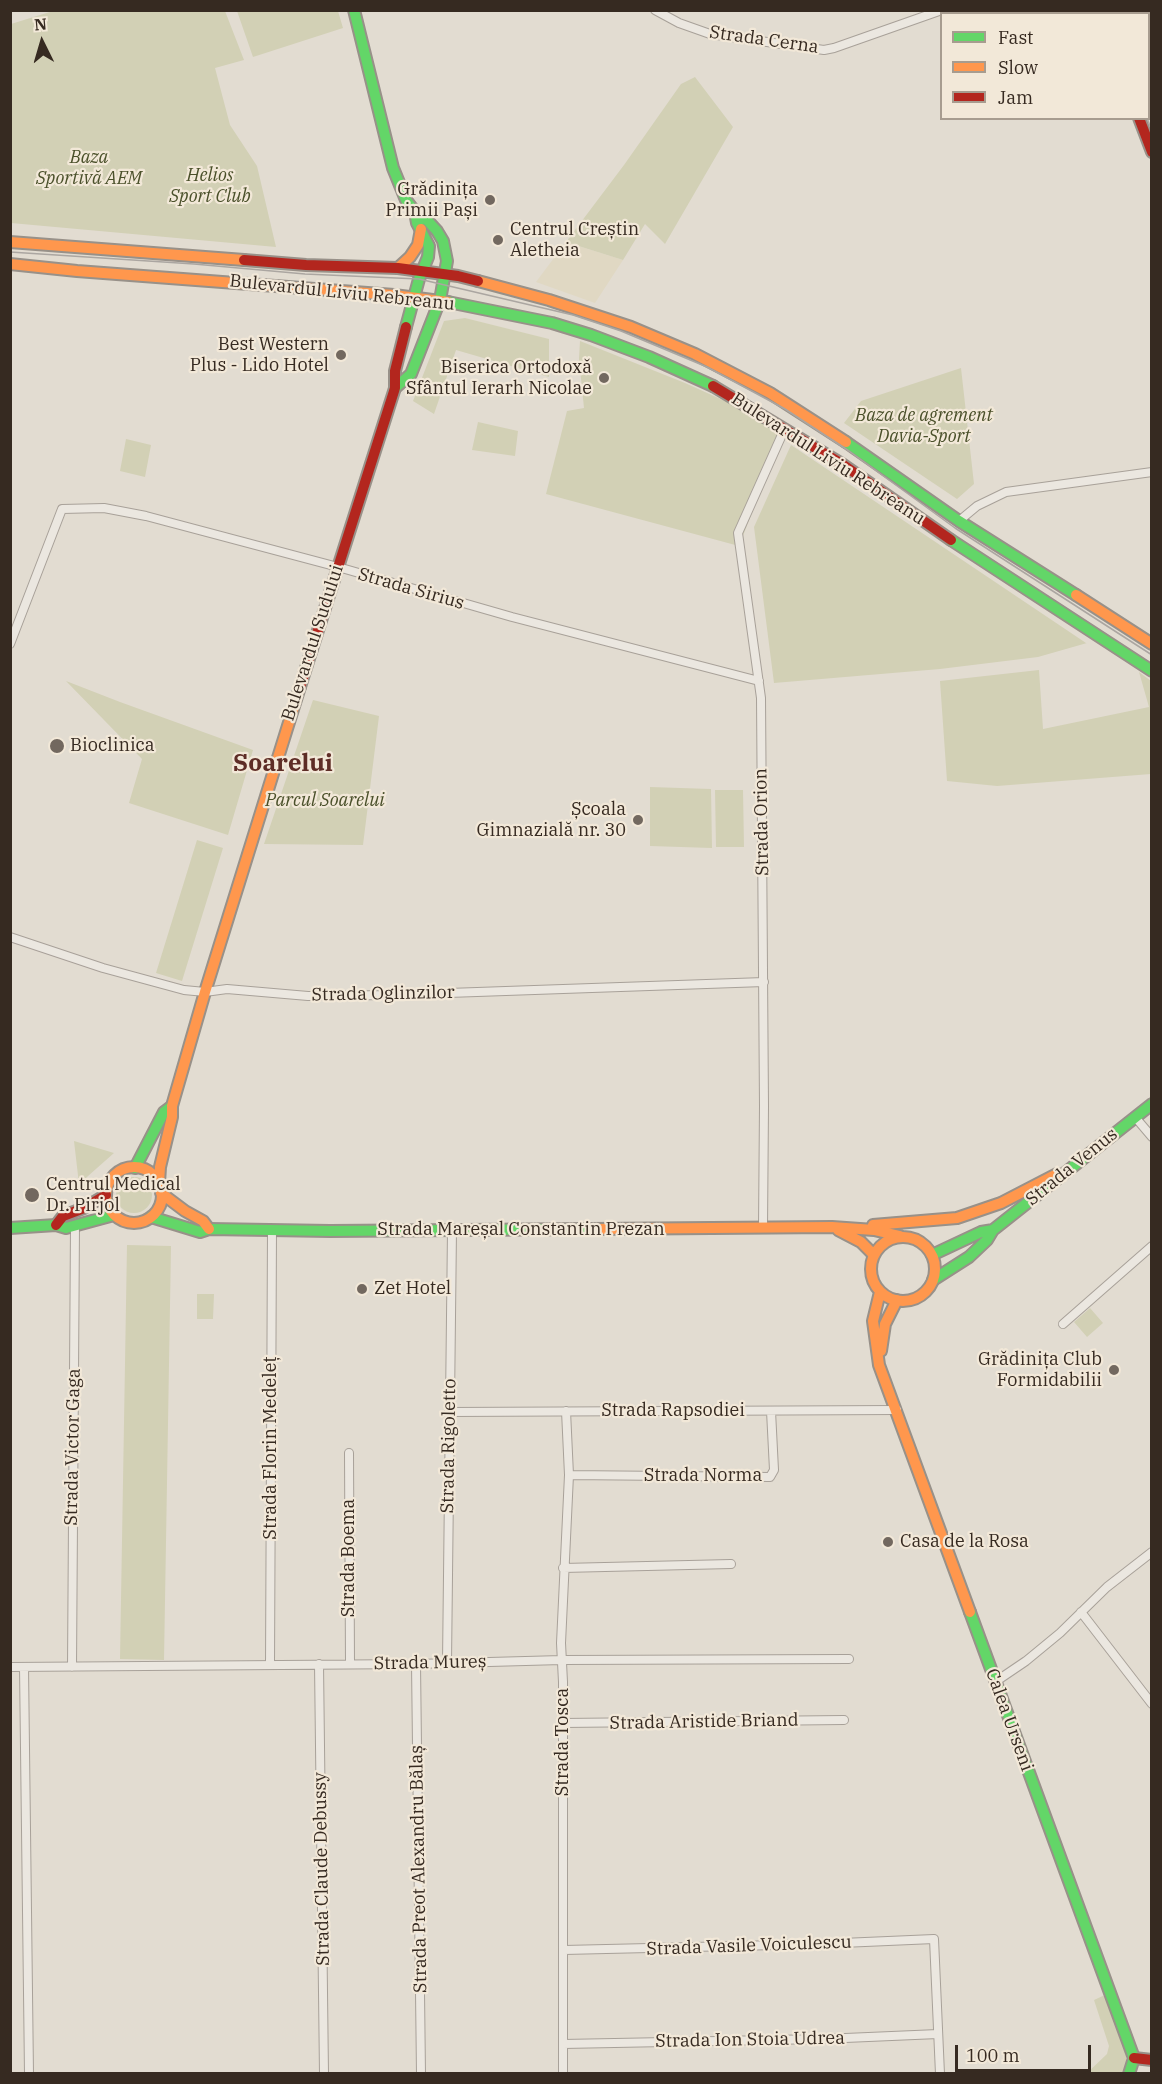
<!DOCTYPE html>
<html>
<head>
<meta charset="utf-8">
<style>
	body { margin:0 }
	#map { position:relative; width:1162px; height:2084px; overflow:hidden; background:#e2dcd1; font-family:"IBM Plex Serif",serif }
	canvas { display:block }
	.frame { position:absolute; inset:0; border:12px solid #362a21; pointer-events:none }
	.legend { position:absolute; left:940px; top:12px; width:210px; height:108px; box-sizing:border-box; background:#f2e8d8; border:2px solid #a79c8f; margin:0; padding:8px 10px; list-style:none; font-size:18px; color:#362a21 }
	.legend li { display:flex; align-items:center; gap:12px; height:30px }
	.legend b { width:30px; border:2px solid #a79c8f }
	.north { position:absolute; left:12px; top:12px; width:60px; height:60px; -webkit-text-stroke:4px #f2e8d8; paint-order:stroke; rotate:355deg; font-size:16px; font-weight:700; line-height:24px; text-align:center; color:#362a21 }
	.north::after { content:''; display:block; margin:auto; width:21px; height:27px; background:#362a21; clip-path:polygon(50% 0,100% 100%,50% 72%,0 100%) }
	.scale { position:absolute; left:955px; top:2045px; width:136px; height:27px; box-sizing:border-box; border:3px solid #362a21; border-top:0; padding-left:8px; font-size:18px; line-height:21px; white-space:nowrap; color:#362a21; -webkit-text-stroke:4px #f2e8d8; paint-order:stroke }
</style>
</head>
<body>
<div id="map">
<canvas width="1162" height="2084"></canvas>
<div class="frame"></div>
<ul class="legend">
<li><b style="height:8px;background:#63d668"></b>Fast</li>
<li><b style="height:8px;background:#ff974d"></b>Slow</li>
<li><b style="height:8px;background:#b3261e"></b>Jam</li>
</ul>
<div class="north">N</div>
<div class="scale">100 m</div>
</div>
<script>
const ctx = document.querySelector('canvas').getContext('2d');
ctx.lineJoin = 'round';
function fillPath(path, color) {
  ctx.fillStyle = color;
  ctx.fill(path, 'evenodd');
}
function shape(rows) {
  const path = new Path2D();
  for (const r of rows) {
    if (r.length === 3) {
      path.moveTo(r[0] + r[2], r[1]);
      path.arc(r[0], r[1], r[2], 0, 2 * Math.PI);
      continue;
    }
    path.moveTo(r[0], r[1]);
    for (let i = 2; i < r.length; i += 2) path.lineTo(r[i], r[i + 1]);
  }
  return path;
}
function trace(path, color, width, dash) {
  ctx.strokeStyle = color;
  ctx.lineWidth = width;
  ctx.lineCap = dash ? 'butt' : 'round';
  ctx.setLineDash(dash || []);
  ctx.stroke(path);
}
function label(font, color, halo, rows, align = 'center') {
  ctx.font = font + ' "IBM Plex Serif",serif';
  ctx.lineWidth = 4.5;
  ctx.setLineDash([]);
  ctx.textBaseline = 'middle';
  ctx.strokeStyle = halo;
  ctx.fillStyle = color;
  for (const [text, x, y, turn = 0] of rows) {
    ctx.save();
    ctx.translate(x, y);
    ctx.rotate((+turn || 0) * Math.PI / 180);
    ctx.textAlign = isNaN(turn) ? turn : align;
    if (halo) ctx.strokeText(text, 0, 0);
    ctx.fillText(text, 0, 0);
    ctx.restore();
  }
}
fillPath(shape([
	[566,242,623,260,595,303,536,282]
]), '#e0d8c3');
fillPath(shape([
	[96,10,97,12,103,10,225,11,244,60,215,68,230,125,257,166,276,247,11,223,11,24,53,11],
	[237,11,338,11,343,28,253,57],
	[695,77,733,127,665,244,645,224,623,260,566,242,624,165,681,84],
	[465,318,549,339,549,377,456,350,434,414,413,401,444,321],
	[580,341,685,383,785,428,739,546,546,494,567,411,584,408,579,359],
	[961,368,974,484,957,499,844,423,861,401],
	[478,422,518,431,515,456,472,450],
	[126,439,151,445,145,477,120,471],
	[791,445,1086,643,1087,643,1038,657,940,669,774,683,754,527],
	[1039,670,1043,729,1149,707,1139,672,1151,681,1151,774,997,786,947,781,940,681],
	[66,681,120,702,253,750,228,835,129,803,142,759],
	[313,700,379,716,363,845,264,844],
	[650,787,711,789,712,848,650,846],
	[715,790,743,790,744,847,716,847],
	[197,840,223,848,182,981,156,973],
	[74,1141,114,1153,79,1184],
	[134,1195,18],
	[127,1245,171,1246,164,1660,120,1659],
	[197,1294,214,1294,213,1319,197,1319],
	[1090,1308,1103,1323,1087,1337,1074,1322],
	[1107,1994,1126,2049,1127,2067,1124,2073,1086,2074,1107,2054,1109,2046,1094,2000]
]), '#d2d0b5');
const street = shape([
	[655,10,679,23,710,34,824,50,834,48,942,10],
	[959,521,977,506,1006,492,1152,472],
	[10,644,62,509,104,508,146,516,338,567,512,617,759,681],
	[10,937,103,968,184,990,205,992,227,989,308,996,391,995,764,982],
	[1135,1117,1152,1137],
	[763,1228,764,1106,761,698,738,533,785,428],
	[1063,1324,1152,1246],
	[449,1412,897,1410],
	[349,1453,350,1664],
	[569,1475,770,1477,774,1470,771,1411],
	[563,1568,731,1564],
	[1081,1612,1152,1704],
	[447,1662,452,1230],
	[319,1664,324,2074],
	[416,1664,421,2074],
	[270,1665,272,1230],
	[10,1667,416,1664,562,1660,849,1659],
	[24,1667,29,2074],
	[72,1667,75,1226],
	[995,1682,1026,1661,1060,1633,1107,1587,1152,1552],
	[563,1723,844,1720],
	[564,1950,819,1944,934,1939,940,2074],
	[563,2044,822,2039,938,2034],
	[563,2074,563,1682,561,1643,569,1475,566,1411]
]);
const fast = shape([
	[354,10,393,168,406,200,415,212,427,220,437,231,443,241,447,261,440,300,411,374,395,388],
	[1099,10,1100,14],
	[448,302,552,323,591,335,649,357,713,386],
	[406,327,419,279,428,257,429,246,417,223,415,212],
	[846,442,959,521,1076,595],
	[951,540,1152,671],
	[135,1168,164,1112,172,1106],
	[151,1217,200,1232,209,1229,330,1231,591,1229],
	[10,1228,56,1225,66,1228,114,1215],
	[932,1255,981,1232,993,1230,1152,1104],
	[933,1280,969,1257,987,1240,993,1230],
	[970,1612,1134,2058],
	[1129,2074,1134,2058]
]);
const slow = shape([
	[1148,80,1152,88],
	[10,242,244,260],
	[10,264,77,271,394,295,448,302],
	[398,268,410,257,418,245,421,229],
	[478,281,549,300,631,327,695,354,770,393,846,442],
	[1076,595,1152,644],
	[134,1195,28],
	[159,1183,160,1167,172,1117,172,1106,205,992,300,687],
	[161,1193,185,1211,203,1221,209,1229],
	[873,1225,957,1218,1001,1203,1057,1174],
	[591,1229,832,1227,874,1230,900,1236],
	[838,1230,861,1242,874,1255],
	[903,1269,32],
	[880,1292,873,1321,879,1365,970,1612],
	[881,1351,885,1324,897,1300]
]);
const jam = shape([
	[1123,10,1124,14],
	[1139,118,1152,152],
	[244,260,306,265,398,268,458,276,478,281],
	[713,386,842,464,951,540],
	[300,687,395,388,395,371,406,327],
	[56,1225,63,1216,84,1208,106,1195],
	[1134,2058,1152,2060]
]);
trace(street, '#a8a199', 10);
trace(fast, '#989189', 14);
trace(slow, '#989189', 14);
trace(jam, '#989189', 14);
trace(street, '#ebe7e0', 8);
trace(fast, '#63d668', 10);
trace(slow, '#ff974d', 10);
trace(jam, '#b3261e', 10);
trace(shape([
	[1107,10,1108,14],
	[1147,118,1152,131],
	[10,252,194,264,305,274,419,279,573,315,621,331,707,367,785,409,849,451,955,528,1152,655]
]), '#aba6a1', 1.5);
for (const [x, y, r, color] of [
	[490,200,6,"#72685f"],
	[498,240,6,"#72685f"],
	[341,355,6,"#72685f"],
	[604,378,6,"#72685f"],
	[57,746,8,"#72685f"],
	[638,820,6,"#72685f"],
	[32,1195,8,"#72685f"],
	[362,1289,6,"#72685f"],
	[1114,1370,6,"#72685f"],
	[888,1542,6,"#72685f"]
]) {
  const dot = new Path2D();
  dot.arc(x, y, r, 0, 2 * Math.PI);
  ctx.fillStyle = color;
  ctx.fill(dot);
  trace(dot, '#f2e8d8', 2);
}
label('18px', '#362a21', '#f2e8d8', [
	["Strada Cerna",764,40,8],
	["Bulevardul Liviu Rebreanu",342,293,6],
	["Bulevardul Liviu Rebreanu",828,459,33],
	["Strada Sirius",411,589,16],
	["Bulevardul Sudului",313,643,-72],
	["Strada Orion",762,822,-91],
	["Strada Oglinzilor",383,994,-1],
	["Strada Venus",1072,1167,-39],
	["Strada Mareșal Constantin Prezan",521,1230],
	["Strada Rapsodiei",673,1411],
	["Strada Rigoletto",449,1446,-89],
	["Strada Victor Gaga",73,1447,-89],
	["Strada Florin Medeleț",271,1448,-90],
	["Strada Norma",703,1476],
	["Strada Boema",349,1558,-90],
	["Strada Mureș",430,1663,-1],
	["Calea Urseni",1009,1720,70],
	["Strada Aristide Briand",704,1722,-1],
	["Strada Tosca",563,1742,-90],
	["Strada Claude Debussy",322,1869,-91],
	["Strada Preot Alexandru Bălaș",419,1869,-91],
	["Strada Vasile Voiculescu",749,1946,-2],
	["Strada Ion Stoia Udrea",750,2040,-1]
]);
label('italic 18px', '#4a502a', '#f2e8d8', [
	["Baza",89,158],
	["Sportivă AEM",89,179],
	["Helios",210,176],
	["Sport Club",210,197],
	["Baza de agrement",924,416],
	["Davia-Sport",924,437],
	["Parcul Soarelui",325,801]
]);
label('18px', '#362a21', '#f2e8d8', [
	["Grădinița",478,190],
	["Primii Pași",478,211],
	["Centrul Creștin",510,230,"left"],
	["Aletheia",510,251,"left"],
	["Best Western",329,345],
	["Plus - Lido Hotel",329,366],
	["Biserica Ortodoxă",592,368],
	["Sfântul Ierarh Nicolae",592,389],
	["Bioclinica",70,746,"left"],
	["Școala",626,810],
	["Gimnazială nr. 30",626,831],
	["Centrul Medical",46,1185,"left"],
	["Dr. Pirjol",46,1206,"left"],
	["Zet Hotel",374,1289,"left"],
	["Grădinița Club",1102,1360],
	["Formidabilii",1102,1381],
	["Casa de la Rosa",900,1542,"left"]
], 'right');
label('bold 24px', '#5e2d26', '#f2e8d8', [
	["Soarelui",283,764]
]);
</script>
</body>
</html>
